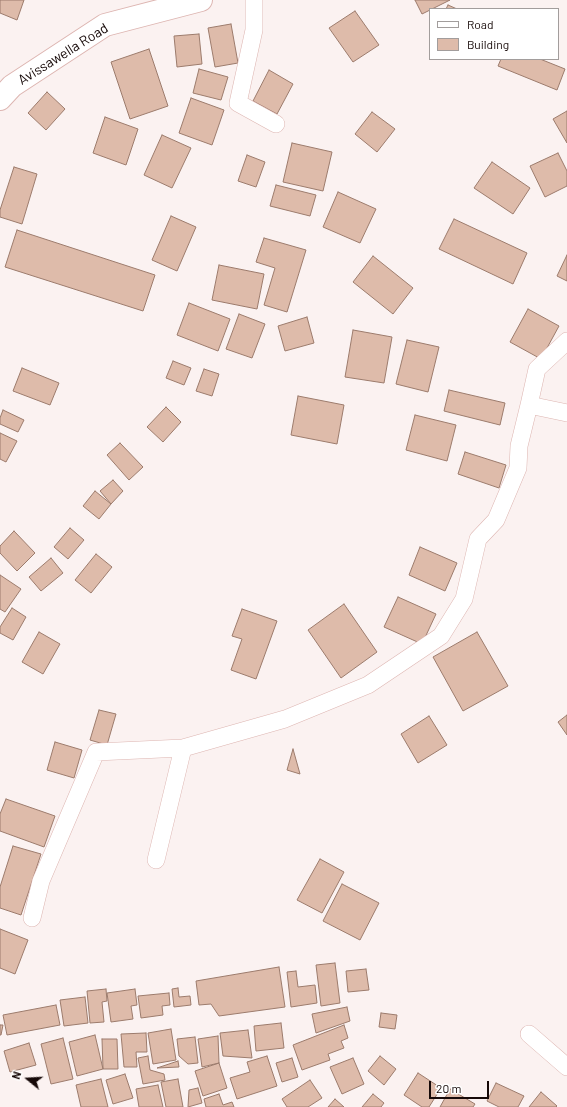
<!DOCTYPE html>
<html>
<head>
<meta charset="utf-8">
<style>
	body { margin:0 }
	#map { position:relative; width:567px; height:1107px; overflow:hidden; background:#fbf2f1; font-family:Barlow,sans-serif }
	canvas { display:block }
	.legend { position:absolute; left:429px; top:8px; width:130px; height:52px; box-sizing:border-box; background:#fff; border:1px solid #a29d9c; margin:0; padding:5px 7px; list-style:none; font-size:12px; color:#160908 }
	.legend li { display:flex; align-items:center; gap:8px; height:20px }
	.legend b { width:20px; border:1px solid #a29d9c }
	.north { position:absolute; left:8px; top:1059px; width:40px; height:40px; -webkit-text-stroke:3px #fff; paint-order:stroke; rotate:288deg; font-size:11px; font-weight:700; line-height:16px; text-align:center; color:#160908 }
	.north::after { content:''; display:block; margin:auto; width:14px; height:18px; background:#160908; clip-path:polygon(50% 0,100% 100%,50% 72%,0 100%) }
	.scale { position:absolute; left:429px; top:1081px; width:60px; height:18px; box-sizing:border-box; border:2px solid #160908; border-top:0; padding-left:5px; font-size:12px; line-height:14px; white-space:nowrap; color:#160908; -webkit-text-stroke:3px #fff; paint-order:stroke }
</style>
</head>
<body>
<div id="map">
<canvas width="567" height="1107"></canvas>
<ul class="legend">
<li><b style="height:5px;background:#fff"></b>Road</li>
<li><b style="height:11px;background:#debbaa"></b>Building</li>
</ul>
<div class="north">N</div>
<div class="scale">20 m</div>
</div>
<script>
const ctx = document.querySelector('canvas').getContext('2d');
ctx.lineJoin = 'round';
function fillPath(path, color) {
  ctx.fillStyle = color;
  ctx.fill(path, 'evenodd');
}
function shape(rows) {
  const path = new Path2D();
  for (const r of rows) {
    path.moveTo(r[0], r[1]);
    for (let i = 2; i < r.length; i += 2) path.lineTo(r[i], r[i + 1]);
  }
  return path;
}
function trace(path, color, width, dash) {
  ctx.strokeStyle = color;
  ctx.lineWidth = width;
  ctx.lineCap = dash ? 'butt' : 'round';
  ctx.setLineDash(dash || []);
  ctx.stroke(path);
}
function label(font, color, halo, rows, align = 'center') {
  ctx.font = font + ' Barlow,sans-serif';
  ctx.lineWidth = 3;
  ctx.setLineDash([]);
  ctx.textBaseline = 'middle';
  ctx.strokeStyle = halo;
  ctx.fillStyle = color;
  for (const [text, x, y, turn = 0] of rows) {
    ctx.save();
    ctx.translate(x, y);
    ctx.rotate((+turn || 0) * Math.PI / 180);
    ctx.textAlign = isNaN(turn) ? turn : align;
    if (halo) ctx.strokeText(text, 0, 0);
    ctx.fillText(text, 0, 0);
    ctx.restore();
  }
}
const building = shape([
	[0,0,24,0,17,20,0,13,0,0],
	[415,0,450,0,422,14,415,0],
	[448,5,457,9,446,9,448,5],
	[355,11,379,45,353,62,329,28,355,11],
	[231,24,238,63,215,67,208,28,231,24],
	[199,34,202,64,177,67,174,36,199,34],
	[149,49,168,106,130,119,111,62,149,49],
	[501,59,540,59,565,69,557,90,498,66,501,59],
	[199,69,228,77,221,100,193,93,199,69],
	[269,70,293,84,277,114,253,101,269,70],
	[47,92,65,109,46,130,28,113,47,92],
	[191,98,224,110,212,145,179,133,191,98],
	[567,111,567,143,553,119,567,111],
	[372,112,395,129,377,152,355,134,372,112],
	[105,117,138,129,126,165,93,153,105,117],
	[162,135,191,148,172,188,144,175,162,135],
	[292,143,332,152,323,191,283,182,292,143],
	[558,153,567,171,567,186,545,197,530,166,558,153],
	[247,155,265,162,256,187,238,181,247,155],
	[492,162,530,188,513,214,474,188,492,162],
	[14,167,37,174,22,224,0,217,0,210,14,167],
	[276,185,316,195,310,216,270,206,276,185],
	[338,192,376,209,360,243,323,227,338,192],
	[171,216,196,227,177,271,152,260,171,216],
	[454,219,527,253,513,284,439,249,454,219],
	[17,230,155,275,143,311,5,267,17,230],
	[264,238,306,250,287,312,264,305,275,268,256,262,264,238],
	[567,255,567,281,557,276,567,255],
	[373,256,413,288,393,314,353,282,373,256],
	[219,265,264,274,257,309,212,300,219,265],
	[189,303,230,319,218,351,177,335,189,303],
	[528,309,559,326,541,359,510,342,528,309],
	[239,314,265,324,252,358,226,349,239,314],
	[307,317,314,343,285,351,278,326,307,317],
	[353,330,392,337,384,383,345,377,353,330],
	[407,340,439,347,428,392,396,384,407,340],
	[173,361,191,368,184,385,166,378,173,361],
	[22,368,59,383,50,405,13,391,22,368],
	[204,369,219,374,212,396,196,391,204,369],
	[449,390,505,403,500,425,444,411,449,390],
	[298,396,344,405,337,444,291,435,298,396],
	[166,407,181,422,163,442,147,427,166,407],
	[3,410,24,420,18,432,0,424,0,418,3,410],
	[415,415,456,425,447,461,406,450,415,415],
	[0,433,17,441,6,462,0,459,0,433],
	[120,443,143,467,129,480,107,455,120,443],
	[465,452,506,465,499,488,458,474,465,452],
	[113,480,123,491,111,504,100,491,113,480],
	[95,491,111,504,99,519,83,506,95,491],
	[70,528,84,540,68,559,54,547,70,528],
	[14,531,35,553,17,571,0,553,0,546,14,531],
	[420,547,457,563,445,591,409,575,420,547],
	[96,554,112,567,91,593,75,580,96,554],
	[51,558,63,573,41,591,29,577,51,558],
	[0,575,21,589,5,612,0,609,0,575],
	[398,597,436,614,422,644,384,627,398,597],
	[344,604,377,652,341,678,308,630,344,604],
	[12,608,26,617,13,640,0,633,0,627,12,608],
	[242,609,277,621,256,679,231,670,242,639,232,636,242,609],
	[39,632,60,644,43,674,22,662,39,632],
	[477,632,508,686,463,711,433,657,477,632],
	[99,710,116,714,107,745,90,740,99,710],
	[567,715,567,735,558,722,567,715],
	[429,716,447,745,418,763,401,734,429,716],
	[55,742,82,750,74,778,47,770,55,742],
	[293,749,300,774,287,770,293,749],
	[6,799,55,816,44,847,0,831,0,814,6,799],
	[13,846,41,854,21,915,0,908,0,887,13,846],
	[320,859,344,872,322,913,297,900,320,859],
	[342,884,379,903,360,940,323,921,342,884],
	[0,929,28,940,15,974,0,968,0,929],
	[335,963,340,1003,321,1006,316,965,335,963],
	[279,967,285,1007,219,1016,211,1004,199,1005,196,981,279,967],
	[366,969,369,990,348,992,346,971,366,969],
	[296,971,298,987,315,985,317,1003,291,1007,287,972,296,971],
	[178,988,179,997,190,996,191,1005,174,1007,172,989,178,988],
	[106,989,107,1001,102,1002,104,1022,90,1023,87,991,106,989],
	[135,989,137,1005,131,1006,133,1019,111,1022,107,993,135,989],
	[169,993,170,1005,162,1006,163,1015,141,1018,138,996,169,993],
	[85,997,88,1023,64,1026,60,1000,85,997],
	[56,1005,60,1025,7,1035,3,1015,56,1005],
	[347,1007,350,1021,316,1033,312,1014,347,1007],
	[381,1013,397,1015,395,1029,379,1027,381,1013],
	[281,1023,284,1048,256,1051,254,1026,281,1023],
	[0,1025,3,1025,1,1035,0,1035,0,1025],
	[344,1025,348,1038,341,1041,344,1048,328,1054,330,1060,302,1070,293,1045,344,1025],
	[171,1029,176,1060,153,1064,148,1033,171,1029],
	[248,1030,252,1058,223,1056,220,1033,248,1030],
	[146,1033,147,1052,136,1052,137,1067,124,1067,121,1034,146,1033],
	[95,1035,103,1069,77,1076,69,1042,95,1035],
	[218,1036,219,1063,202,1067,198,1039,218,1036],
	[195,1037,198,1063,188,1064,179,1056,177,1039,195,1037],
	[63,1038,73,1079,51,1084,41,1044,63,1038],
	[102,1039,117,1039,118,1069,103,1069,102,1039],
	[29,1043,36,1065,10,1072,4,1051,29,1043],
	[148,1056,150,1070,164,1074,165,1080,143,1084,138,1058,148,1056],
	[267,1056,277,1086,237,1099,230,1078,250,1072,247,1062,267,1056],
	[380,1056,396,1069,384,1085,368,1071,380,1056],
	[292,1058,298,1077,282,1082,276,1063,292,1058],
	[353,1058,364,1084,342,1094,330,1067,353,1058],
	[178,1061,179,1067,157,1068,178,1061],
	[219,1063,227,1088,203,1096,195,1071,219,1063],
	[418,1073,441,1088,429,1107,422,1107,404,1095,418,1073],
	[125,1074,133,1098,113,1104,106,1080,125,1074],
	[101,1079,108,1107,81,1107,76,1085,101,1079],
	[178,1079,183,1107,166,1107,161,1082,178,1079],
	[310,1080,322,1098,308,1107,287,1107,282,1099,310,1080],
	[496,1083,524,1096,518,1107,499,1107,487,1101,496,1083],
	[158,1085,163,1107,139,1107,136,1089,158,1085],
	[198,1088,202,1103,188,1107,189,1090,198,1088],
	[450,1089,475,1104,473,1107,440,1107,450,1089],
	[541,1092,557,1106,556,1107,529,1107,541,1092],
	[219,1094,223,1105,232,1102,234,1107,206,1107,204,1099,219,1094],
	[373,1094,384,1103,381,1107,362,1107,373,1094],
	[335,1099,344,1107,328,1107,335,1099]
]);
fillPath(building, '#debbaa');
trace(building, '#9c7b6c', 1);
const minor = shape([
	[254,0,254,30,238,103,276,124],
	[567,341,537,369,529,405,567,413],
	[156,860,183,748],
	[32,918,41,881,96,752,183,748,285,719,368,685,441,636,464,599,478,539,496,520,518,468,519,446,529,405],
	[529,1034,567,1067]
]);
const primary = shape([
	[0,99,12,86,105,25,201,0]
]);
trace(minor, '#ddb5b1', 18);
trace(primary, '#ddb5b1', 24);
trace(minor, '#fff', 17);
trace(primary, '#fff', 22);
label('14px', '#160908', '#fff', [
	["Avissawella Road",63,54,-32]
]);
</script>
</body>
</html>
